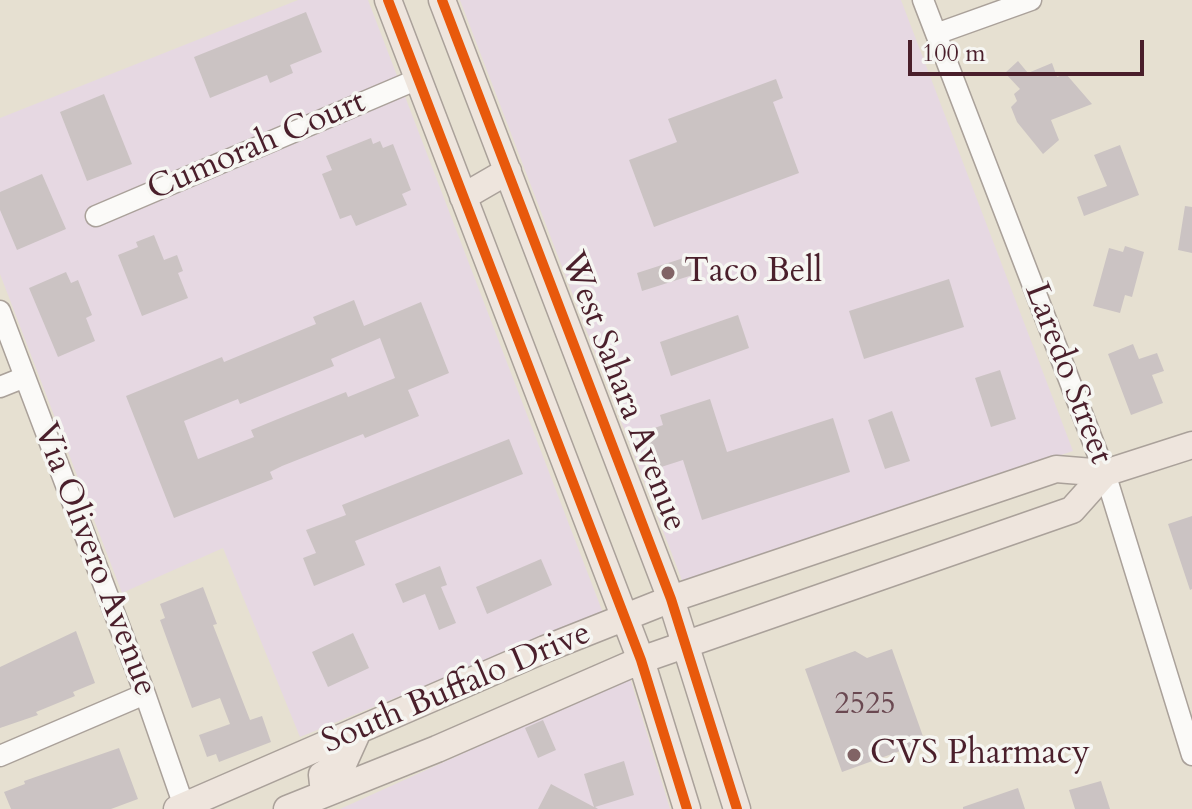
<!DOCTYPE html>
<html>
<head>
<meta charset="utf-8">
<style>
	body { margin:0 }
	#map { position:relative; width:1192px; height:809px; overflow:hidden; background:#e6e0d1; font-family:Cardo,serif }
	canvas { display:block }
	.scale { position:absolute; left:908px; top:40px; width:236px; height:36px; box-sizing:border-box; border:4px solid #4a1f2b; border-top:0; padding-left:10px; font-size:24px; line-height:28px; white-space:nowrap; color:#4a1f2b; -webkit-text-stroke:6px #f6f6f2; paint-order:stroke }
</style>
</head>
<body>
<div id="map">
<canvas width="1192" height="809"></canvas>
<div class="scale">100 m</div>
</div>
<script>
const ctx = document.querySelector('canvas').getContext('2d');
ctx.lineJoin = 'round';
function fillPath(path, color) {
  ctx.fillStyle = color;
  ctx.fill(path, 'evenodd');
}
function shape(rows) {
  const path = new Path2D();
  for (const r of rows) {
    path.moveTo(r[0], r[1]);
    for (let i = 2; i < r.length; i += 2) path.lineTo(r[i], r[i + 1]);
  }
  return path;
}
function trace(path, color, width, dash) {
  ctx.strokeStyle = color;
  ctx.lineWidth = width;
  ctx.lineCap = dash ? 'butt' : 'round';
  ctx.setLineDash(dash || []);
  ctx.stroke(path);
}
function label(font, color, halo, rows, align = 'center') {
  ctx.font = font + ' Cardo,serif';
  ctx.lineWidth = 7;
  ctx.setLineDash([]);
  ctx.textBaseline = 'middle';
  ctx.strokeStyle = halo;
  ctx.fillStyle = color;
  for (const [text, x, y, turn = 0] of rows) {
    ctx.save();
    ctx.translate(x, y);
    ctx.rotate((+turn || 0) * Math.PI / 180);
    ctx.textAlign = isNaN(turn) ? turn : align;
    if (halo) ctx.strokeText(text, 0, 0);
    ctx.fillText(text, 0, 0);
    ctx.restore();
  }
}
fillPath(shape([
	[298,0,368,0,603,613,300,737,223,548,122,593,0,274,0,118],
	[460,0,901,0,1073,451,683,583],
	[630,678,670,809,340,809]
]), '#e6d8e2');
fillPath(shape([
	[306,12,322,52,290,65,293,73,270,83,267,75,210,98,194,57],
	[1018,61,1028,73,1052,63,1057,77,1066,74,1092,104,1051,120,1059,140,1043,154,1017,122,1011,107,1017,101,1014,94,1020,89,1005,73],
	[776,79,783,98,773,102,799,173,654,227,629,160,677,142,668,119],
	[104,94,132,164,87,181,60,112],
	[371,138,373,144,380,141,383,148,393,144,411,190,402,194,407,205,356,226,351,215,340,219,322,174,332,170,326,156],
	[1120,145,1139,195,1084,216,1077,197,1107,186,1094,155],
	[42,174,66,229,17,250,0,210,0,192],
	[1185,206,1192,207,1192,253,1178,250],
	[154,235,164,260,177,255,183,271,178,273,188,298,142,316,118,255,138,247,136,242],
	[1125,246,1144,252,1132,297,1125,295,1120,313,1093,306,1109,248,1123,252],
	[693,255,699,273,642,291,637,273],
	[66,272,71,283,78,280,92,315,86,318,95,341,58,357,29,288],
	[949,279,964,327,864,359,849,311],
	[354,300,364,326,421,302,449,373,408,390,419,416,365,438,363,434,282,466,270,472,273,479,174,518,126,396,222,357,224,362,316,324,313,317],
	[380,338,395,378,348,397,346,392,278,419,251,430,254,437,198,459,184,421,238,399,240,404,334,366,331,359],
	[738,315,749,348,671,376,660,342],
	[1133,344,1139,359,1157,353,1164,371,1152,375,1163,403,1131,415,1108,354],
	[1000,370,1016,419,991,427,975,378],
	[710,399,727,452,833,418,850,472,702,520,683,460,658,468,646,431,663,425,660,415],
	[892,411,910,461,885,469,868,420],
	[509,439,523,474,355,541,365,565,314,586,303,558,316,553,306,530,346,515,342,505],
	[1192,516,1192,589,1190,590,1168,524],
	[541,559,552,585,487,614,476,587],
	[440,566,447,585,441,587,456,623,439,630,425,594,403,603,395,584],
	[203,587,217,624,213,625,250,720,262,716,271,742,219,762,216,754,207,757,199,735,230,724,220,698,192,708,160,620,165,618,160,604],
	[76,631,95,683,73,692,75,696,36,712,38,715,0,728,0,667],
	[353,633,369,668,328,687,312,652],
	[892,649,925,742,842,772,805,669,855,651,867,658],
	[543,720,556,750,538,758,525,728],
	[119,748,138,799,111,809,11,809,4,792,25,784,24,781],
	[624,761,634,795,595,807,598,809,538,809,551,784,594,807,584,774],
	[1101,781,1110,809,1075,809,1069,790],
	[1018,788,1025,809,963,809,963,807]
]), '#cbc3c3');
const minor = shape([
	[923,0,1105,473,1192,755],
	[936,34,1031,0],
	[96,216,418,79],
	[0,311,145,694,185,809],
	[0,387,25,377],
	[0,756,145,694]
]);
const major = shape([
	[388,0,641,660,687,809],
	[442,0,671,599,737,809],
	[463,197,508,171],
	[324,794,322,775,344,762,358,731],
	[177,809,545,649,671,599,1056,469,1105,473,1192,445],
	[287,809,437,749,641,660,1072,510,1105,473]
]);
trace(minor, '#aaa19a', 23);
trace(major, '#aaa19a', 29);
trace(minor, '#fbfaf8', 20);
trace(major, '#eee5dd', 26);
trace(shape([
	[388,0,641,660,687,809],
	[442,0,671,599,737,809]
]), '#e8590c', 10);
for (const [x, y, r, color] of [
	[668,273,8,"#816365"],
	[854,755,8,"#816365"]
]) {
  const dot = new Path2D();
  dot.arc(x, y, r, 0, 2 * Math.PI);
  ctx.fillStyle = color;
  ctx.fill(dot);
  trace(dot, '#f6f6f2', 3);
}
label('30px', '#6a4851', null, [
	["2525",865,706]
]);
label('34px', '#4a1f2b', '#f6f6f2', [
	["Cumorah Court",257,147,-23],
	["Laredo Street",1067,374,69],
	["West Sahara Avenue",622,392,69],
	["Via Olivero Avenue",94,560,69],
	["South Buffalo Drive",457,689,-23]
]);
label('34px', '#4a1f2b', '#f6f6f2', [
	["Taco Bell",684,273],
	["CVS Pharmacy",870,755]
], 'left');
</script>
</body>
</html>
